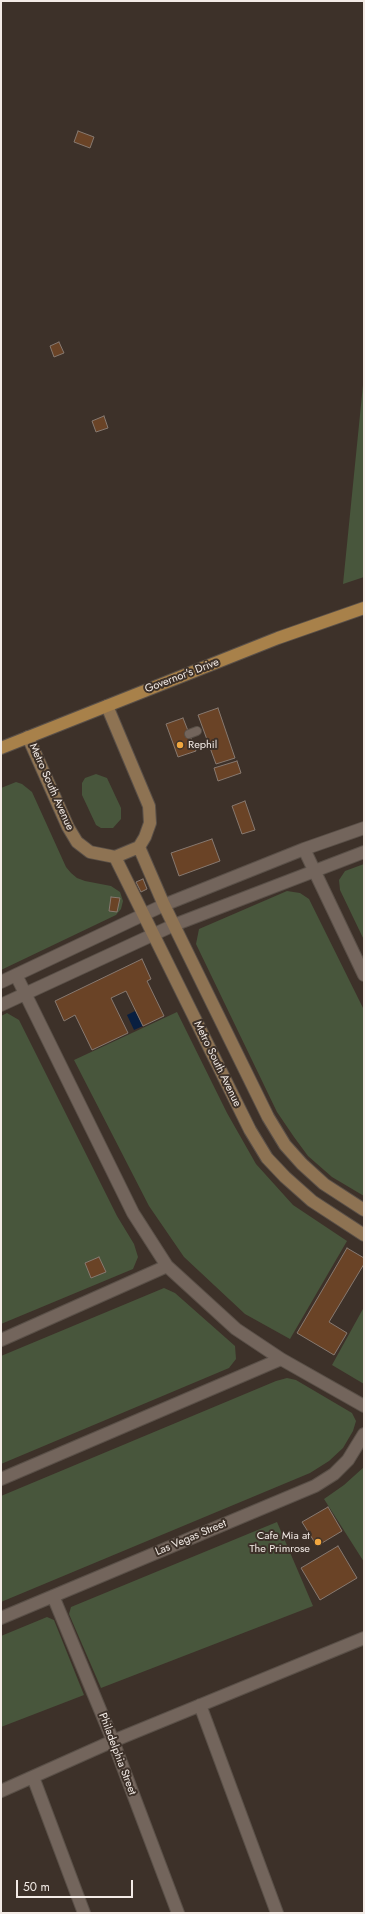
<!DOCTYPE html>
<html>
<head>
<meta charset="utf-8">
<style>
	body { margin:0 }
	#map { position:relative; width:365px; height:1914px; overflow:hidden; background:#3d3129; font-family:Jost,sans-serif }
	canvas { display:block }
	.frame { position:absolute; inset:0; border:2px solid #f3ebe6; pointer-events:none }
	.scale { position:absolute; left:16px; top:1880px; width:117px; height:18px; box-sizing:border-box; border:2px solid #f3ebe6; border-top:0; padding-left:5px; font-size:12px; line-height:14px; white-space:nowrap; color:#f3ebe6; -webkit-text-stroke:3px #3d3129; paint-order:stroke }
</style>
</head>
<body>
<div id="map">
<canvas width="365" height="1914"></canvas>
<div class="frame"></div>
<div class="scale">50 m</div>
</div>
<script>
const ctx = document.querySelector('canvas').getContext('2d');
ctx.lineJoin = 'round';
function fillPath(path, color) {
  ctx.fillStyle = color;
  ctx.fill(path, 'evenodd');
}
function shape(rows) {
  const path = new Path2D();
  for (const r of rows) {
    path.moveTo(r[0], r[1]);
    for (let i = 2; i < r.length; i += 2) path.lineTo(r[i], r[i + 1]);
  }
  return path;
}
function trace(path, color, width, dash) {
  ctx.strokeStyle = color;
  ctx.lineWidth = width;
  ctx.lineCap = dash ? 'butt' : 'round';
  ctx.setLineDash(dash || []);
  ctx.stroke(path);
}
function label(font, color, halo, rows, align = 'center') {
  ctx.font = font + ' Jost,sans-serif';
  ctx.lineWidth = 4;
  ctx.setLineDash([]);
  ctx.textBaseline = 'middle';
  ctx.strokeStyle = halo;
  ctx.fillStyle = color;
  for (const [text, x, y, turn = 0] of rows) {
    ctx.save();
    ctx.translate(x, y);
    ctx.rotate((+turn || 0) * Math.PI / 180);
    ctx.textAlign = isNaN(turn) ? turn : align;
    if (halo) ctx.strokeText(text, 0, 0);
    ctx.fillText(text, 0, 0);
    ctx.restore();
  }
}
fillPath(shape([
	[364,375,364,577,343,584],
	[96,774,107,778,121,808,121,819,113,828,101,828,96,825,82,795,82,783,85,778],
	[16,782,22,784,32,792,66,867,71,873,77,878,85,881,111,886,120,892,123,901,121,909,116,915,1,970,1,788],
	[364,864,364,940,340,890,339,880,345,871],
	[287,891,300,893,309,899,364,1010,364,1196,332,1177,308,1156,294,1137,277,1112,196,944,199,929],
	[177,1012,227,1113,256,1164,293,1205,347,1241,290,1339,245,1314,184,1257,149,1206,74,1060],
	[7,1013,19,1020,117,1216,134,1244,138,1257,133,1269,1,1324,1,1016],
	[164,1288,175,1293,235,1346,236,1359,229,1368,1,1464,1,1356],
	[364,1307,364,1384,332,1365],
	[287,1378,296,1380,352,1413,356,1421,353,1431,343,1448,329,1461,310,1473,1,1602,1,1496,276,1381],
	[364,1467,364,1562,324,1499,344,1485],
	[277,1522,313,1606,101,1688,69,1614,71,1607],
	[47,1617,54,1620,84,1695,1,1727,1,1636]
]), '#48563c');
fillPath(shape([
	[135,1011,143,1026,134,1030,127,1015]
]), '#091f40');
const building = shape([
	[78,131,94,137,90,148,74,142,78,131],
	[59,342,64,353,54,357,50,346,59,342],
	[104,416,108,428,96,432,92,421,104,416],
	[218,708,235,758,216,764,198,715,218,708],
	[183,718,196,751,178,757,166,724,183,718],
	[237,761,241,773,218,781,214,768,237,761],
	[245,801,255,830,242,834,232,806,245,801],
	[212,839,220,861,179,876,171,853,212,839],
	[143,879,147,889,141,892,136,882,143,879],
	[111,897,120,898,117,912,109,911,111,897],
	[142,959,151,979,147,981,164,1016,143,1026,126,991,111,998,128,1033,92,1050,75,1015,64,1021,55,1001,142,959],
	[347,1248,364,1258,364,1264,329,1322,347,1333,334,1355,297,1333,347,1248],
	[99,1257,106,1272,91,1278,85,1263,99,1257],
	[328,1507,342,1531,317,1546,302,1522,328,1507],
	[338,1546,357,1578,320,1600,301,1568,338,1546]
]);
fillPath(building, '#6a4326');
trace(building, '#877970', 1);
const lane = shape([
	[189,734,197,731]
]);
const street = shape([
	[304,849,364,975],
	[16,975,133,1213,167,1266,236,1329,281,1359,364,1406],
	[1,982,164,905,304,849,364,828],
	[1,1005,174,925,364,852],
	[1,1340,167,1266],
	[1,1479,281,1359],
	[53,1596,113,1741,178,1913],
	[1,1618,315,1486,334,1474,348,1460,364,1434],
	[200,1705,277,1913],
	[33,1777,84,1913],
	[1,1791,113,1741,364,1638]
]);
const secondary = shape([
	[28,737,68,827,77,842,90,852,115,857,139,847,145,837,150,823,149,806,107,706],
	[139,847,164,905,268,1117,285,1145,302,1164,324,1184,364,1210],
	[115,857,250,1130,267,1158,285,1177,312,1201,364,1235]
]);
const primary = shape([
	[1,748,278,638,364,608]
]);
trace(lane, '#5a5048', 10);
trace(street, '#5a5048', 14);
trace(secondary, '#5a5048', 14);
trace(primary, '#5a5048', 14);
trace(lane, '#73655c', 8);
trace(street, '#73655c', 12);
trace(secondary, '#8e7353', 12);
trace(primary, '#a8814a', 12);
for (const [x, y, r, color] of [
	[180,745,4,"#f0a63f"],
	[318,1542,4,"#f0a63f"]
]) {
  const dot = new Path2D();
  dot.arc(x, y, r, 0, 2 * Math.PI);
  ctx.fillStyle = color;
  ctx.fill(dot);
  trace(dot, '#3d3129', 1.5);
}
label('11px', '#f3ebe6', '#3d3129', [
	["Governor's Drive",182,676,-21],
	["Metro South Avenue",51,787,66],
	["Metro South Avenue",217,1064,64],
	["Las Vegas Street",191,1538,-23],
	["Philadelphia Street",117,1754,69]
]);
label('11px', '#f3ebe6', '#3d3129', [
	["Rephil",188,745],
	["Cafe Mia at",310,1536,"right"],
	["The Primrose",310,1549,"right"]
], 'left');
</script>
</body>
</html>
